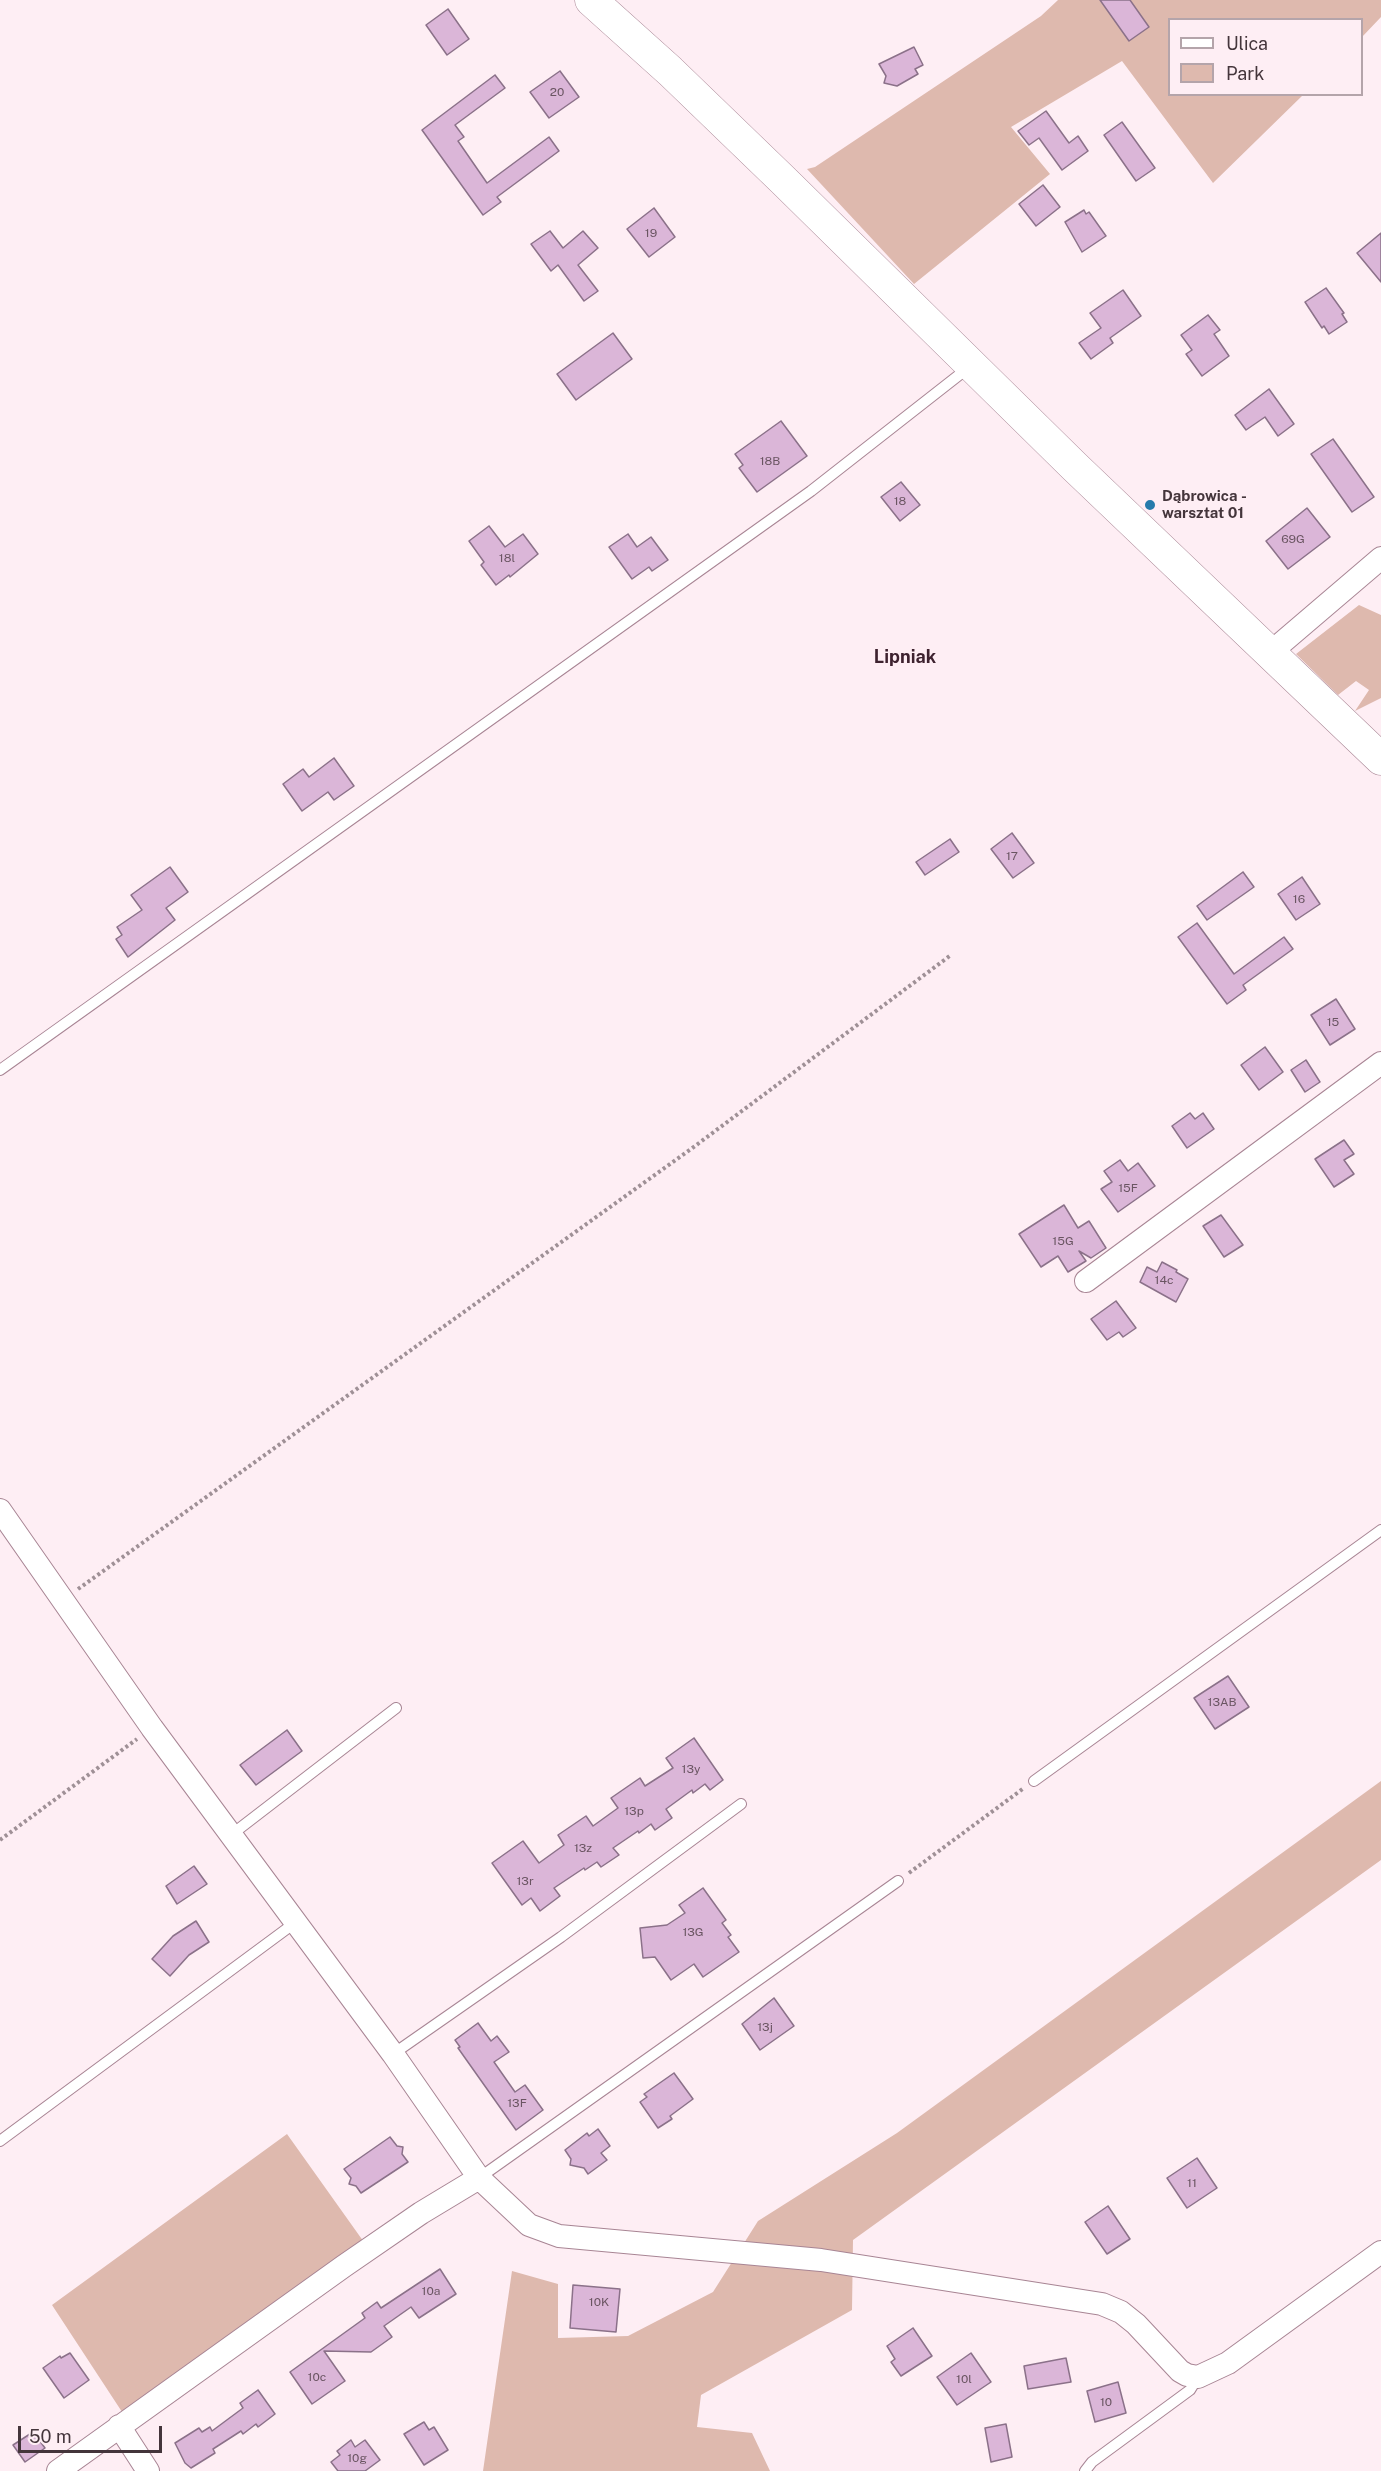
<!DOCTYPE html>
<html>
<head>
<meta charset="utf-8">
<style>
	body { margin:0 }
	#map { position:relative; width:1381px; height:2471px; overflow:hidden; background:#feeef4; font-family:"Public Sans",sans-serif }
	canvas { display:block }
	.legend { position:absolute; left:1168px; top:18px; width:195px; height:78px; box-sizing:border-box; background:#feeef4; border:2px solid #b4a4aa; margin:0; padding:8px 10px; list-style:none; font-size:18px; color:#44353b }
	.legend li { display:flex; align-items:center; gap:12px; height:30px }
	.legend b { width:30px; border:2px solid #b4a4aa }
	.scale { position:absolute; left:18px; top:2426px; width:144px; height:27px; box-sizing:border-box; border:3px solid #44353b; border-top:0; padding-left:8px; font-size:18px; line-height:21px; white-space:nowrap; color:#44353b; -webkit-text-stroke:4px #feeef4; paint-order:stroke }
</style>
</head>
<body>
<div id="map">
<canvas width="1381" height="2471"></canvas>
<ul class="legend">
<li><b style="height:8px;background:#fff"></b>Ulica</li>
<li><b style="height:16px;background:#deb9ae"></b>Park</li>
</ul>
<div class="scale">50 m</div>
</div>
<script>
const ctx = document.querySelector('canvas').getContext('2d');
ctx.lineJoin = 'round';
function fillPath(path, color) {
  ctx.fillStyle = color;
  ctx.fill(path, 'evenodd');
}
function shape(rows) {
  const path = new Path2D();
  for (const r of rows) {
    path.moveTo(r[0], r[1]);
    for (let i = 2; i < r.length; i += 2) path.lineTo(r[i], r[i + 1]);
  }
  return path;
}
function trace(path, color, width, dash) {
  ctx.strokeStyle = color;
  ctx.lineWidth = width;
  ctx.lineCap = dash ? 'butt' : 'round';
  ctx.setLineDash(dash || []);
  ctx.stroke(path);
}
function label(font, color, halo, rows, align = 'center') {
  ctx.font = font + ' "Public Sans",sans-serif';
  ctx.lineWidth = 4.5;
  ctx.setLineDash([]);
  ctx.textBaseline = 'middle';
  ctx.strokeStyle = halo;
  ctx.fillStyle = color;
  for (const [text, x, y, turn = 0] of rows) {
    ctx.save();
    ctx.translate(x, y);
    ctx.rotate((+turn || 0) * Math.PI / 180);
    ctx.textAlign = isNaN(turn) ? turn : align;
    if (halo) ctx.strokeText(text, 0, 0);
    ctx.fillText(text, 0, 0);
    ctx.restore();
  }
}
fillPath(shape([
	[1058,0,1381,0,1381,17,1362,37,1362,20,1170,20,1170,94,1303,95,1213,183,1122,61,1011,127,1050,174,914,284,807,169,815,167,1041,16],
	[1359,605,1381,615,1381,698,1355,711,1369,690,1356,681,1338,695,1296,654],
	[1381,1781,1381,1860,853,2240,852,2310,701,2395,697,2427,752,2433,770,2471,483,2471,512,2271,558,2284,558,2338,628,2336,713,2292,758,2221,897,2133],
	[287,2134,366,2245,126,2418,52,2305]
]), '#deb9ae');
const building = shape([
	[1100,0,1130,0,1149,27,1129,41,1100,0],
	[448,9,469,39,447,55,426,25,448,9],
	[914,47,923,65,915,69,918,74,897,86,884,83,886,76,879,64,914,47],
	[560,71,579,97,549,118,530,92,560,71],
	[495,75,505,88,455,125,464,137,458,141,487,183,549,137,559,151,497,197,501,202,483,215,422,130,495,75],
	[1046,111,1069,143,1078,136,1088,151,1062,170,1039,138,1029,145,1018,131,1046,111],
	[1122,122,1155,168,1136,181,1104,135,1122,122],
	[1043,185,1060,207,1036,226,1019,204,1043,185],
	[654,208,675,237,649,257,627,229,654,208],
	[1084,210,1086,214,1089,212,1106,236,1082,252,1065,222,1084,210],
	[550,231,563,248,583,231,598,248,578,265,598,291,584,301,558,265,551,271,531,244,550,231],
	[1381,233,1381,282,1357,253,1381,233],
	[1326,288,1344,313,1342,314,1347,322,1329,334,1324,326,1322,328,1305,302,1326,288],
	[1123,290,1141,316,1110,338,1113,343,1091,359,1079,343,1101,328,1090,313,1123,290],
	[1208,315,1220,330,1214,334,1229,356,1202,376,1186,354,1192,350,1181,335,1208,315],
	[613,333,632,359,576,400,557,374,613,333],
	[1269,389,1294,424,1278,436,1265,417,1246,430,1235,415,1269,389],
	[781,421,807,456,757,492,739,468,743,465,735,454,781,421],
	[1333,439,1374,497,1352,512,1311,454,1333,439],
	[901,482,920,505,900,521,881,497,901,482],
	[1307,508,1330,537,1288,569,1266,541,1307,508],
	[489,526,505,547,523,534,538,554,510,577,509,575,496,585,481,565,484,562,469,541,489,526],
	[628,534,637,547,651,537,668,560,652,571,649,567,632,579,609,547,628,534],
	[334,758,354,786,334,800,328,792,302,811,283,784,303,769,309,777,334,758],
	[1012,833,1034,863,1013,878,991,849,1012,833],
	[950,839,959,852,925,875,916,862,950,839],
	[170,867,188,892,166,908,175,920,128,957,116,939,122,935,117,927,142,910,131,895,170,867],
	[1243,872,1254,887,1207,920,1197,906,1243,872],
	[1302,877,1320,904,1296,920,1278,894,1302,877],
	[1197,923,1234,974,1284,937,1293,949,1243,985,1246,990,1227,1004,1178,937,1197,923],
	[1336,999,1355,1029,1330,1045,1311,1015,1336,999],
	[1265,1047,1283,1072,1259,1090,1241,1065,1265,1047],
	[1306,1060,1320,1082,1305,1092,1291,1070,1306,1060],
	[1190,1113,1195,1119,1203,1113,1214,1129,1187,1148,1172,1126,1190,1113],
	[1344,1140,1354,1154,1344,1160,1354,1174,1334,1187,1315,1159,1344,1140],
	[1120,1160,1128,1171,1138,1163,1155,1186,1118,1212,1101,1189,1112,1182,1104,1171,1120,1160],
	[1064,1205,1078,1228,1089,1221,1106,1248,1091,1258,1079,1251,1086,1261,1068,1272,1058,1256,1041,1267,1019,1234,1064,1205],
	[1221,1215,1243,1245,1224,1257,1203,1226,1221,1215],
	[1162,1262,1177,1270,1176,1272,1188,1279,1176,1302,1140,1282,1147,1267,1157,1272,1162,1262],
	[1116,1301,1136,1328,1123,1337,1119,1332,1107,1340,1091,1319,1116,1301],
	[1228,1676,1249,1707,1215,1729,1194,1698,1228,1676],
	[287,1730,302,1751,256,1785,240,1765,287,1730],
	[694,1738,723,1780,710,1790,705,1784,693,1793,692,1790,666,1809,672,1818,655,1830,651,1824,639,1833,638,1831,613,1848,619,1855,601,1867,597,1862,585,1870,584,1868,554,1888,560,1896,540,1911,531,1898,522,1905,492,1863,523,1841,539,1863,564,1845,558,1835,586,1816,593,1826,618,1808,611,1798,640,1778,645,1786,673,1768,666,1758,694,1738],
	[194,1866,207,1884,177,1904,166,1886,194,1866],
	[703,1888,726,1920,722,1923,731,1935,728,1937,739,1952,703,1977,694,1964,671,1980,655,1957,643,1958,640,1928,667,1925,685,1913,679,1905,703,1888],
	[196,1921,209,1942,189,1955,170,1976,152,1959,173,1936,196,1921],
	[774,1998,794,2026,760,2050,742,2024,774,1998],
	[478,2023,491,2041,497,2036,509,2052,494,2062,515,2092,525,2085,543,2110,516,2130,458,2048,460,2047,455,2040,478,2023],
	[674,2073,693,2099,670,2116,672,2119,658,2128,640,2102,647,2097,644,2094,674,2073],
	[598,2129,610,2146,601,2153,607,2160,588,2174,584,2168,570,2165,571,2159,565,2150,587,2133,589,2136,598,2129],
	[390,2137,397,2146,403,2147,402,2154,408,2162,361,2193,356,2186,349,2184,351,2178,344,2169,390,2137],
	[1197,2158,1217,2188,1187,2208,1167,2178,1197,2158],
	[1108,2206,1130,2239,1107,2254,1085,2222,1108,2206],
	[440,2269,456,2294,419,2318,411,2307,384,2326,392,2337,371,2352,324,2351,345,2381,312,2404,290,2372,365,2318,362,2313,377,2302,381,2308,440,2269],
	[573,2285,620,2289,616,2332,570,2328,573,2285],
	[913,2328,932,2356,901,2376,891,2362,895,2359,887,2346,913,2328],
	[70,2353,89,2380,64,2398,43,2368,60,2356,61,2358,70,2353],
	[971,2353,991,2382,957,2405,937,2377,971,2353],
	[1066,2358,1071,2382,1028,2389,1024,2366,1066,2358],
	[1118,2382,1126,2413,1095,2422,1087,2391,1118,2382],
	[258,2390,275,2414,258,2427,256,2424,243,2434,241,2431,213,2449,215,2453,191,2468,185,2463,175,2443,199,2428,202,2432,210,2427,212,2431,243,2408,240,2403,258,2390],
	[424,2422,429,2430,434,2427,448,2450,424,2465,404,2434,424,2422],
	[1006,2424,1012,2457,991,2462,985,2428,1006,2424],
	[33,2432,45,2448,25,2462,13,2445,33,2432],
	[351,2440,355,2447,365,2440,380,2460,365,2471,338,2471,331,2462,340,2455,337,2451,351,2440]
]);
fillPath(building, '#dbb6d8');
trace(building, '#8b7189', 1.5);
const lane = shape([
	[0,1070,811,491,968,368],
	[1034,1781,1381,1530],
	[231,1835,396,1708],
	[393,2054,561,1937,741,1804],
	[0,2141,296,1922],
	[479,2178,898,1881],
	[1085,2471,1092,2462,1190,2390,1198,2377]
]);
const street = shape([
	[1271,652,1381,558],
	[1086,1281,1381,1063],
	[0,1510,152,1728,393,2054,479,2178],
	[119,2426,148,2471],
	[58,2471,344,2266,421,2213,479,2178,529,2225,559,2236,821,2260,1102,2304,1121,2312,1136,2324,1180,2371,1187,2375,1198,2377,1228,2363,1381,2252]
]);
const secondary = shape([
	[591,0,670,71,784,181,1075,467,1381,759]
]);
trace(lane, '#a88594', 12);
trace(street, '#a88594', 24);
trace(secondary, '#a88594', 33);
trace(shape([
	[78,1589,691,1149,951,955],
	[0,1840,137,1739],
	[909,1873,1024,1788]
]), '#9f9096', 4, [3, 3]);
trace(lane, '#fff', 10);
trace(street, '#fff', 22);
trace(secondary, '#fff', 32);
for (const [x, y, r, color] of [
	[1150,505,6,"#257bab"]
]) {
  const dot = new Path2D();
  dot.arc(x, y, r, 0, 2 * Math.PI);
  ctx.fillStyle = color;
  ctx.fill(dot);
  trace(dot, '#feeef4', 2);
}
label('12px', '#6a5562', null, [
	["20",557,92],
	["19",651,233],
	["18B",770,461],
	["18",900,501],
	["69G",1293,539],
	["18l",507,558],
	["17",1012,856],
	["16",1299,899],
	["15",1333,1022],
	["15F",1128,1188],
	["15G",1063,1241],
	["14c",1164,1280],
	["13AB",1222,1702],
	["13y",691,1769],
	["13p",634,1811],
	["13z",583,1848],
	["13r",525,1881],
	["13G",693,1932],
	["13j",765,2027],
	["13F",517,2103],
	["11",1192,2183],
	["10a",431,2291],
	["10K",599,2302],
	["10c",317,2377],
	["10l",964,2379],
	["10",1106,2402],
	["10g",357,2458]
]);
label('bold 15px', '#44353b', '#feeef4', [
	["Dąbrowica -",1162,496],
	["warsztat 01",1162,513]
], 'left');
label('bold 18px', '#3e222f', '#feeef4', [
	["Lipniak",905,657]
]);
</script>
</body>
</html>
